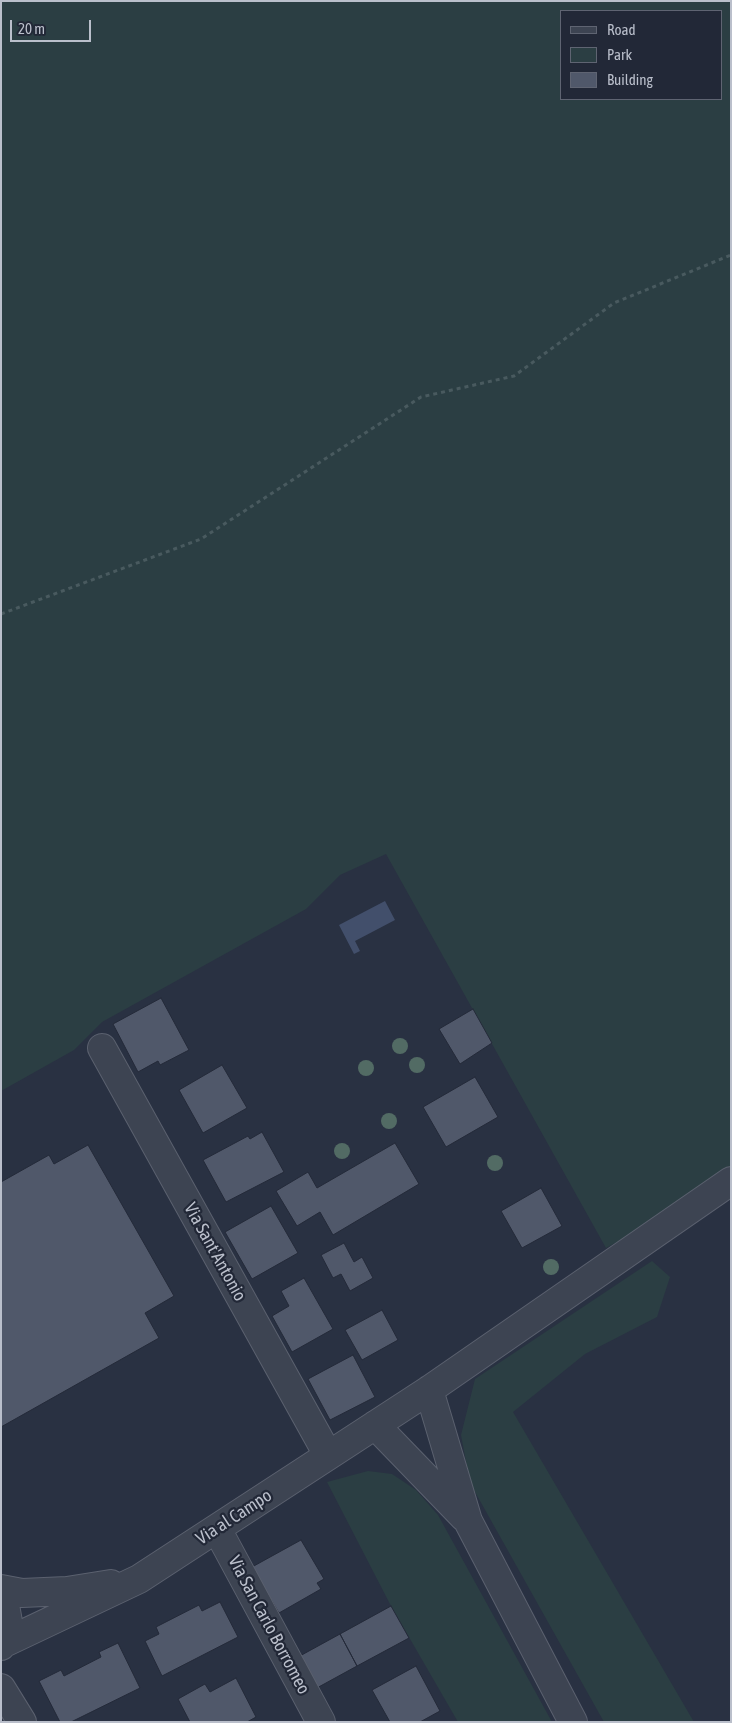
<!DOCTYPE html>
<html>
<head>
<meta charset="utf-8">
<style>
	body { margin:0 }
	#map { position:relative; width:732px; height:1723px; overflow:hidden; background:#293142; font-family:"Asap Condensed",sans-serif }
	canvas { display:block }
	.frame { position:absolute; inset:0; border:2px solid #babfcb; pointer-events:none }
	.legend { position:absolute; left:560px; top:10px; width:162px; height:90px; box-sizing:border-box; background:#222837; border:1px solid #5f6472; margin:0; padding:6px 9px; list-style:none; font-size:15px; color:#babfcb }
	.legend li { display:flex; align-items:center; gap:10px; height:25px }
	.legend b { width:25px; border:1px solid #5f6472 }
	.scale { position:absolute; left:10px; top:20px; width:81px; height:22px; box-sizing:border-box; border:2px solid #babfcb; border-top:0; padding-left:6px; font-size:15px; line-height:18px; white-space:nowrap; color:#babfcb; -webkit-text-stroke:4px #222837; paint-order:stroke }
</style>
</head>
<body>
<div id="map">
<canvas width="732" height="1723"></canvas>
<div class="frame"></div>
<ul class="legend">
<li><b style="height:6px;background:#3d4452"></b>Road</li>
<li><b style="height:14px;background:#2b3e43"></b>Park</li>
<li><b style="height:14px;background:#50586a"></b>Building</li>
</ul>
<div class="scale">20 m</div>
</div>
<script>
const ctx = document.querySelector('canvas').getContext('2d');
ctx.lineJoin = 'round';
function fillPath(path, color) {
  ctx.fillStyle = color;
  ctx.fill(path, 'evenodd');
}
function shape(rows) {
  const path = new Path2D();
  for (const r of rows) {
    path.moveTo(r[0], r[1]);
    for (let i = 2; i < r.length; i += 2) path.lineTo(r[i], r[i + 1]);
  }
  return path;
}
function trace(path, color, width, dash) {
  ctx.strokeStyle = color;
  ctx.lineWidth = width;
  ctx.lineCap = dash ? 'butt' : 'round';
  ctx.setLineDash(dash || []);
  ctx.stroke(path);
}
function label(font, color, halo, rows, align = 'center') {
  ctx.font = font + ' "Asap Condensed",sans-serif';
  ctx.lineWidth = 4.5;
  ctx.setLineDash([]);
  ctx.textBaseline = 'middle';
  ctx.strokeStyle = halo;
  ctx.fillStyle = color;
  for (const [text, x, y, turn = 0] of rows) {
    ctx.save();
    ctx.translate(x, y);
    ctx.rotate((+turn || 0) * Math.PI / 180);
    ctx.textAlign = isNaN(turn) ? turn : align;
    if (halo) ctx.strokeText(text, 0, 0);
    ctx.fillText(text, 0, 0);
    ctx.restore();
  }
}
fillPath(shape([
	[1,1,731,1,731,1173,680,1208,606,1248,386,854,340,875,306,909,102,1022,74,1050,1,1091],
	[561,11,721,11,721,99,561,99],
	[652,1261,670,1277,657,1317,585,1354,513,1412,694,1722,604,1722,470,1483,461,1435,475,1379],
	[368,1471,392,1474,416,1490,438,1515,552,1722,458,1722,391,1606,327,1482]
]), '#2b3e43');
fillPath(shape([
	[385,901,395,920,355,941,360,951,354,954,339,925]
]), '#424f6b');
const building = shape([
	[161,998,189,1050,160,1065,158,1061,138,1072,113,1024,161,998],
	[473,1009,492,1043,460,1064,439,1029,473,1009],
	[222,1065,247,1108,203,1133,179,1090,222,1065],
	[475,1077,498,1117,446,1147,423,1107,475,1077],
	[262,1132,284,1172,226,1202,203,1160,248,1136,250,1139,262,1132],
	[395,1143,419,1184,333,1235,320,1212,297,1226,276,1191,308,1172,317,1188,395,1143],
	[88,1145,174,1296,145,1313,159,1338,1,1427,1,1182,49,1155,54,1164,88,1145],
	[541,1188,562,1226,522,1248,501,1211,541,1188],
	[271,1206,298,1253,252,1279,225,1232,271,1206],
	[344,1243,354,1262,362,1257,373,1278,350,1291,341,1274,333,1278,321,1255,344,1243],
	[304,1278,333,1329,292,1352,272,1316,289,1306,281,1291,304,1278],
	[382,1310,398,1340,362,1360,345,1330,382,1310],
	[353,1355,375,1397,330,1420,308,1379,353,1355],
	[301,1540,324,1579,317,1583,321,1589,279,1613,252,1567,301,1540],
	[220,1602,238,1637,162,1676,145,1641,159,1634,156,1627,199,1605,202,1611,220,1602],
	[391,1606,409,1638,357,1666,340,1634,391,1606],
	[340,1634,357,1666,315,1689,298,1657,340,1634],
	[118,1643,140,1688,71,1722,60,1722,39,1681,61,1670,64,1676,101,1657,99,1652,118,1643],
	[416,1666,440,1711,420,1722,390,1722,372,1690,416,1666],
	[236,1678,256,1717,247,1722,190,1722,178,1699,205,1684,210,1692,236,1678]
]);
fillPath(building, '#50586a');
trace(building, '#242a39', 1);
const minor = shape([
	[102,1048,328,1455],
	[429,1390,468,1521,573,1722],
	[375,1425,464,1517],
	[217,1529,321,1722],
	[1,1589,22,1593,67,1591,111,1584],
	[1,1596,5,1605,8,1622,1,1646],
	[2,1644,139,1579,429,1390,731,1181],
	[1,1688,22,1722]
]);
trace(minor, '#5b616f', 30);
trace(shape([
	[1,614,201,539,421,397,514,376,614,303,731,255]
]), '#495a5f', 3, [4, 4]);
trace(minor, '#3d4452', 28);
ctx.fillStyle = '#526b64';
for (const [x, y] of [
	[400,1046],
	[417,1065],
	[366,1068],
	[389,1121],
	[342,1151],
	[495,1163],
	[551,1267]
]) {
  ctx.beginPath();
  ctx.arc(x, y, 8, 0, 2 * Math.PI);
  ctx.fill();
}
label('18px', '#babfcb', '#222837', [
	["Via Sant'Antonio",215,1252,61],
	["Via al Campo",234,1517,-33],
	["Via San Carlo Borromeo",269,1625,62]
]);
</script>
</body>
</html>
